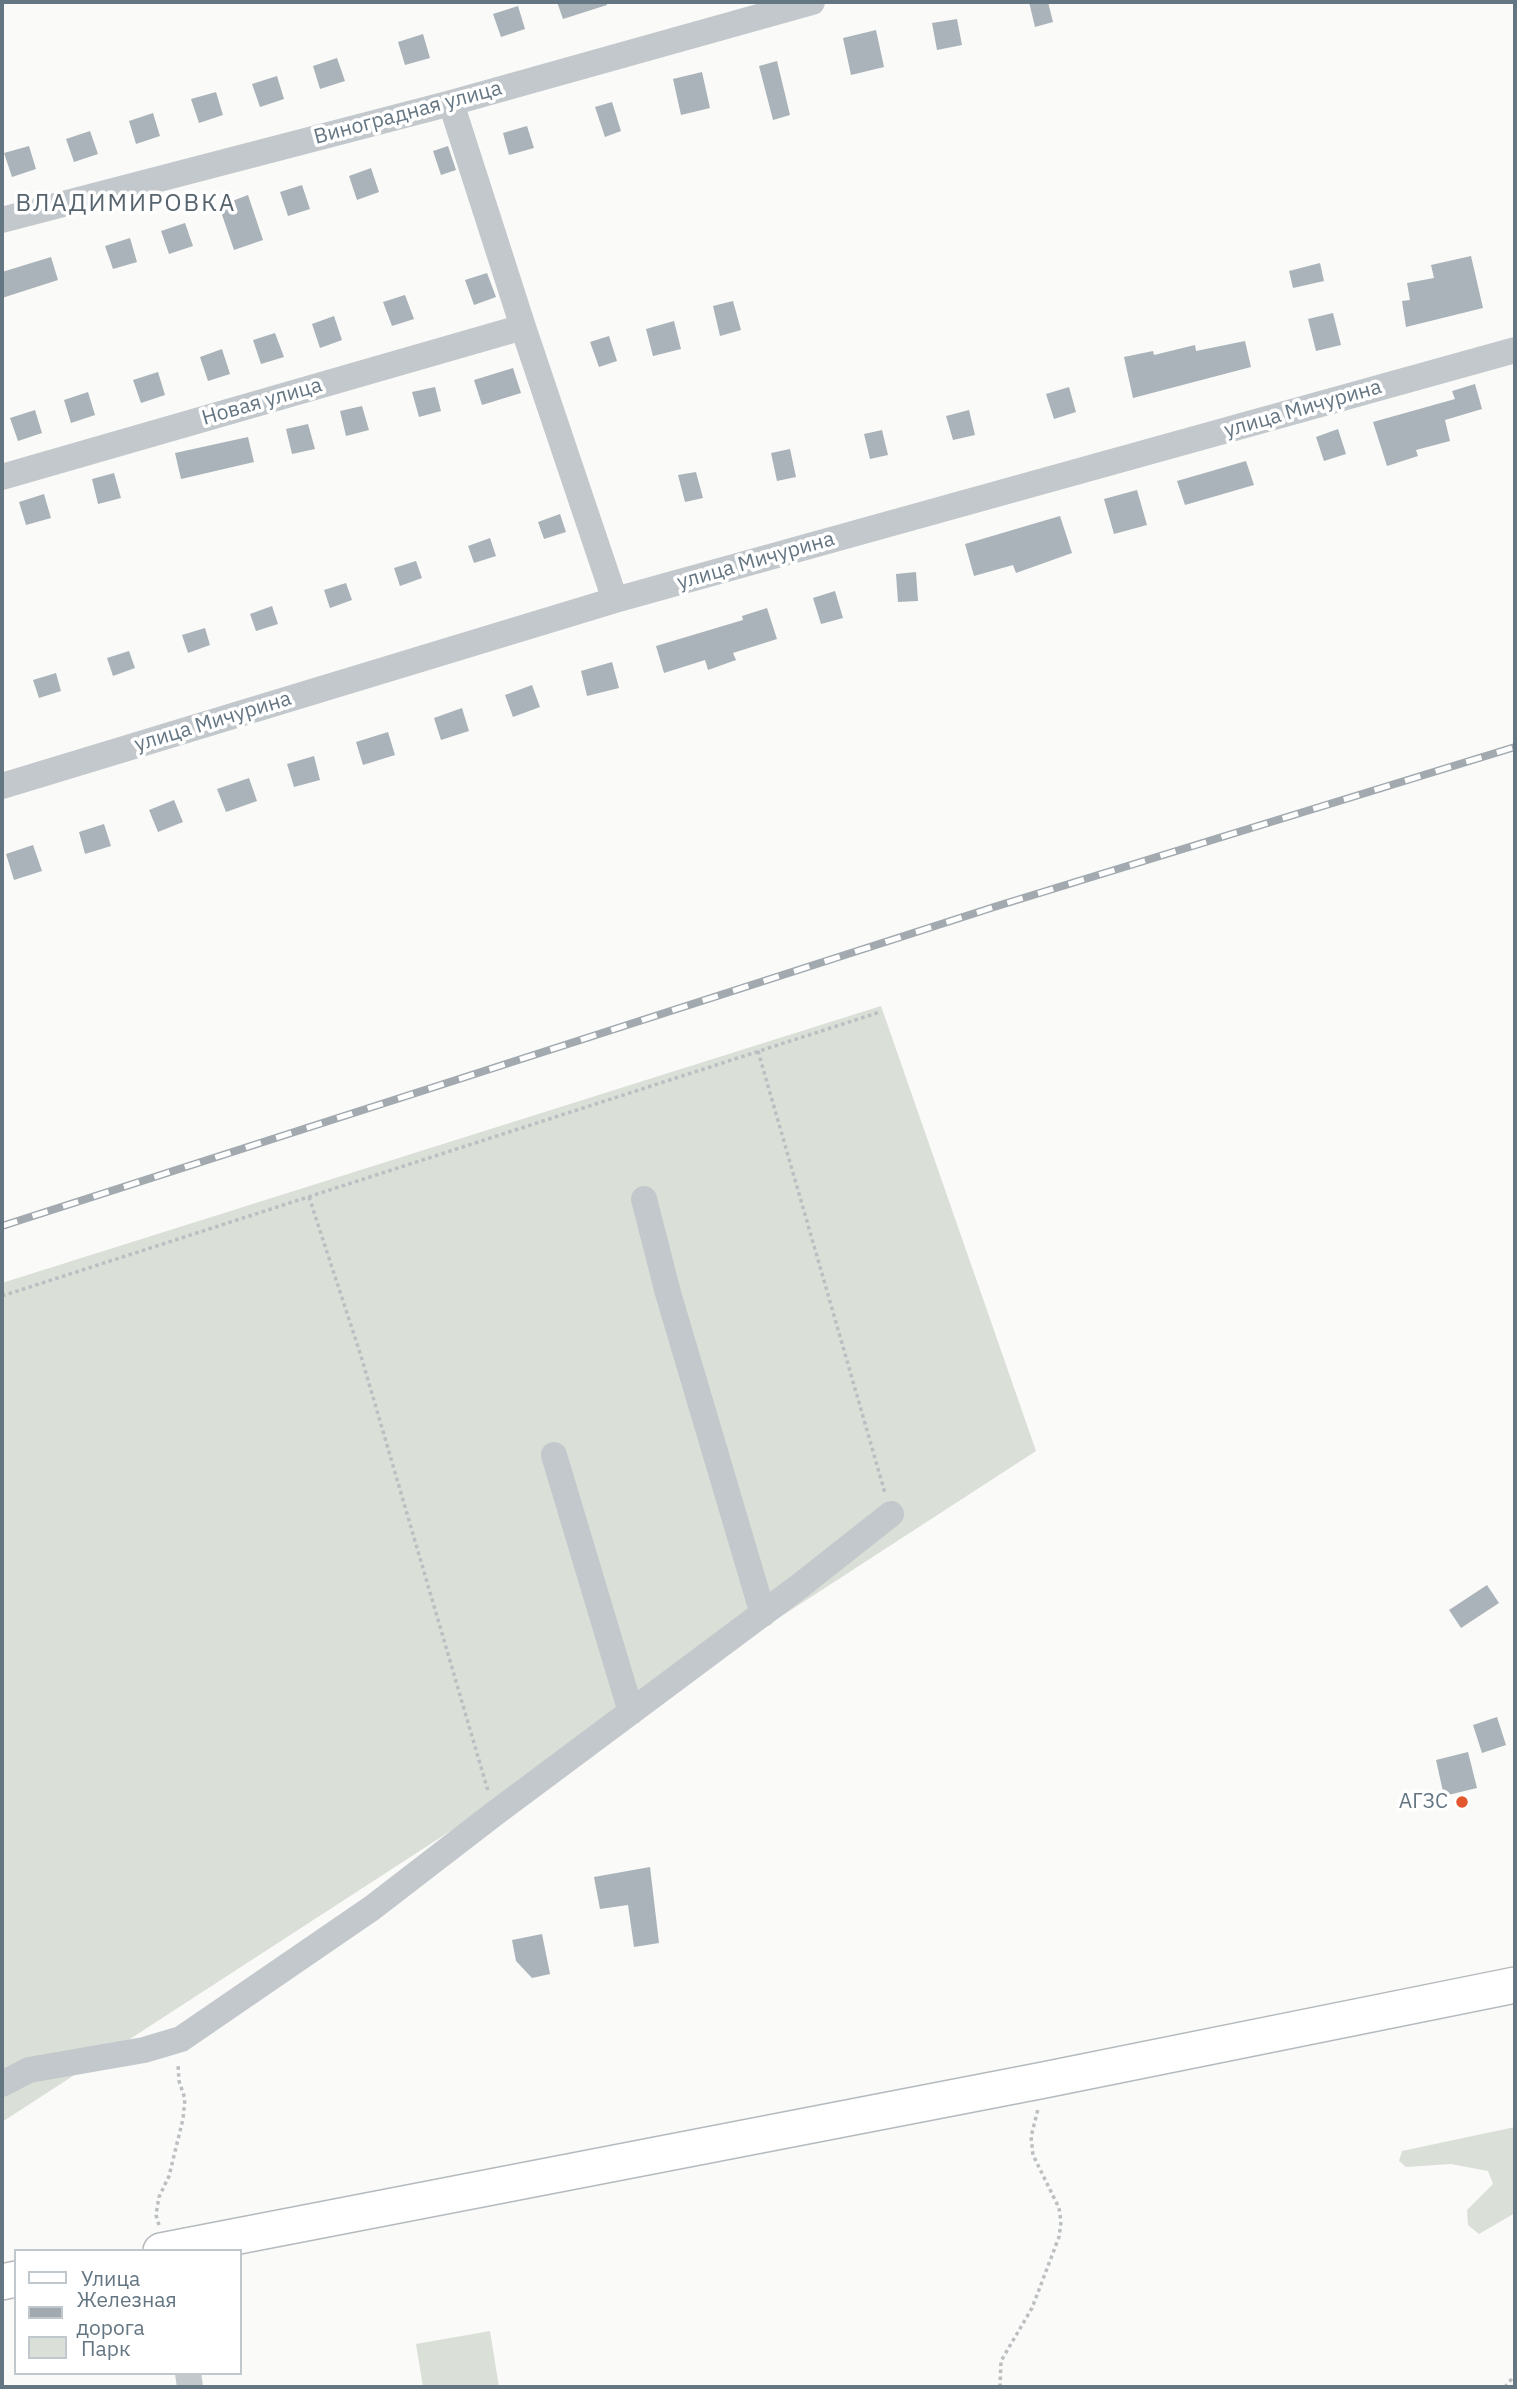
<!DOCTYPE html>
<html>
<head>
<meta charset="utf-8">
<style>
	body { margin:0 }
	#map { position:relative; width:1517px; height:2389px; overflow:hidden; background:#fafaf8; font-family:"IBM Plex Sans",sans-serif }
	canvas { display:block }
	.frame { position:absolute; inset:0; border:4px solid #657683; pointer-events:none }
	.legend { position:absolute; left:14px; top:2249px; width:228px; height:126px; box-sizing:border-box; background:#fff; border:2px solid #c1c8cd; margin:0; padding:9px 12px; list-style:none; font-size:21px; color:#657683 }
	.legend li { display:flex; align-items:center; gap:14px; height:35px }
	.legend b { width:35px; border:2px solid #c1c8cd }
</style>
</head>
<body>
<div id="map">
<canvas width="1517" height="2389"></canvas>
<div class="frame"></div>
<ul class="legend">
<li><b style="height:9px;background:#fff"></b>Улица</li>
<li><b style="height:9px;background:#a2aab0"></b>Железная дорога</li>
<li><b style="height:19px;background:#dadfd7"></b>Парк</li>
</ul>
</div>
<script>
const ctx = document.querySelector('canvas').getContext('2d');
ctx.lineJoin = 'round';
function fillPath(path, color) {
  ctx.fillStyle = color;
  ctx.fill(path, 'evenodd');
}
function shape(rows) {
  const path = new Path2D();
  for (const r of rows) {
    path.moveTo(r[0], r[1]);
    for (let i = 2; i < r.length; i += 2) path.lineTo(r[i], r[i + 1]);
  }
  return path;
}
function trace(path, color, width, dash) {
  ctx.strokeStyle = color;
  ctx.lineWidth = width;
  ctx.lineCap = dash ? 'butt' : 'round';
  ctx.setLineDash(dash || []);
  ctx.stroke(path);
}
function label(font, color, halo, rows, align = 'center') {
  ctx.font = font + ' "IBM Plex Sans",sans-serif';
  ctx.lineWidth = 7;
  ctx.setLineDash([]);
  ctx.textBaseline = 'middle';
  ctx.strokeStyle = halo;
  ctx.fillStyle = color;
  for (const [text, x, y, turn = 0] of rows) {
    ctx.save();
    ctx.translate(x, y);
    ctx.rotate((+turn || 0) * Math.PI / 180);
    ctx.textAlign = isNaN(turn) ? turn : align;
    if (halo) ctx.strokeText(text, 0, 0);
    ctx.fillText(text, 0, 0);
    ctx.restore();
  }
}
fillPath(shape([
	[881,1006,1036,1451,2,2122,2,1283],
	[1515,2127,1515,2213,1479,2234,1468,2225,1467,2210,1493,2184,1488,2171,1451,2164,1406,2167,1399,2161,1402,2151],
	[490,2331,499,2387,423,2387,416,2344]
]), '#dadfd7');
fillPath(shape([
	[557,2,606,2,607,5,563,19],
	[1029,2,1048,2,1053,22,1035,27],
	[518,6,525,29,501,37,493,14],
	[957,19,962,45,937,50,932,23],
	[876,30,884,67,851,75,843,38],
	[423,34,430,58,405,65,398,42],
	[337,58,345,81,320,89,313,66],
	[777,61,790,115,773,120,759,66],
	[702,72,710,108,681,115,673,79],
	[277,76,284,99,260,107,252,84],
	[216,92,223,115,199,123,191,99],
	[612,102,621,131,605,137,595,107],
	[153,113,160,136,136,144,129,121],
	[527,126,534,148,509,155,503,133],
	[90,131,98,154,74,162,66,139],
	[29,146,36,169,12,177,4,153],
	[448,146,456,170,441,175,433,151],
	[371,168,379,192,357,200,349,176],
	[302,185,310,209,288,216,280,192],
	[248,195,263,240,234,250,219,206],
	[185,223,193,246,169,254,161,231],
	[130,238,137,262,113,269,105,246],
	[1471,256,1483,308,1406,327,1402,301,1410,300,1407,283,1434,278,1431,265],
	[51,257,58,280,2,298,2,272],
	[1320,263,1324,281,1293,288,1289,271],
	[487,273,496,297,474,305,465,280],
	[405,295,414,319,392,326,383,302],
	[733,301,741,330,720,336,713,306],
	[1333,313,1341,345,1316,351,1308,319],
	[334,316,342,340,320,348,312,324],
	[674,321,681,349,653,356,646,329],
	[275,333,284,357,261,364,253,340],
	[609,336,617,361,599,367,590,342],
	[1245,341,1251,367,1133,398,1124,357,1153,351,1154,355,1195,345,1196,351],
	[222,349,230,374,208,381,200,357],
	[513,368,521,393,482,405,474,380],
	[158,372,165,395,141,403,133,380],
	[1475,384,1482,409,1445,420,1450,441,1416,450,1418,456,1387,466,1373,422,1455,399,1452,391],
	[435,387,441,411,419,417,412,392],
	[1069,387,1076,412,1054,419,1046,394],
	[88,392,95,415,71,423,64,400],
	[362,406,369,430,346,436,340,411],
	[35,410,42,433,18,441,10,418],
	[969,410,975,435,953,440,946,416],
	[308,424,315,449,292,454,286,429],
	[1338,429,1346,454,1324,461,1316,437],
	[882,430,888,455,870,459,864,434],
	[248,437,254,462,181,479,175,453],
	[790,449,796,477,777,481,771,453],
	[1246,461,1254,485,1185,505,1177,481],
	[696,472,703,498,685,502,678,475],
	[114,473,121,498,98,504,92,479],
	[1137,490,1147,525,1114,534,1104,499],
	[44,494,51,518,26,525,19,502],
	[560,514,566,532,544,539,538,522],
	[1060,516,1072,553,1016,573,1013,565,974,576,965,544],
	[490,538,496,556,474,563,468,546],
	[416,561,422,578,400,586,394,568],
	[916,572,918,601,898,602,896,574],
	[346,583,352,600,330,608,324,590],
	[835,591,843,618,821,624,813,598],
	[272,606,278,624,256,631,250,614],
	[767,608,777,639,733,653,736,660,708,670,705,660,664,673,656,646,743,620,742,616],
	[205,628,210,645,188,653,182,635],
	[129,651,135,668,113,676,107,658],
	[612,662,619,688,587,696,581,671],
	[56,673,61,691,39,698,33,680],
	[532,685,540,707,513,717,505,695],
	[462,708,469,731,441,740,434,718],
	[388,732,395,755,363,765,356,742],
	[314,756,320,780,294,787,287,764],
	[249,778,257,801,226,812,217,789],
	[174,800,183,822,158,832,149,810],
	[104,824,111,846,85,854,79,832],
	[33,845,42,871,14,880,6,854],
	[1487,1585,1499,1603,1461,1628,1449,1610],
	[1497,1717,1506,1745,1482,1753,1473,1725],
	[1468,1752,1477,1788,1444,1796,1436,1760],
	[650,1867,659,1943,634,1947,628,1905,600,1909,594,1877],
	[542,1934,550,1974,532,1978,516,1961,512,1940]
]), '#aab3b9');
const major = shape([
	[161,2251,1044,2080,1515,1985],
	[2,2282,16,2279]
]);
trace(major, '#b5babe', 38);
trace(shape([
	[758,1051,885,1493],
	[309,1197,361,1356,488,1791],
	[2,1296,880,1012],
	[159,2225,156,2215,159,2197,169,2176,183,2119,185,2099,179,2081,178,2064],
	[1000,2387,1001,2361,1032,2308,1059,2237,1061,2222,1059,2208,1033,2155,1031,2137,1038,2109],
	[1505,2387,1515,2375]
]), '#bbbfc2', 3.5, [3.5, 3.5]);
trace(shape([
	[451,103,523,327,615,600],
	[2,220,451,103,812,2],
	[2,477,523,327],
	[2,786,615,600,1515,350],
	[644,1199,668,1293,763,1614],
	[554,1455,631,1712],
	[2,2084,29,2070,144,2050,181,2039,372,1908,494,1814,801,1585,891,1514],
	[188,2373,190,2387]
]), '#c3c8cc', 26);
trace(major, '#fff', 35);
const rail = shape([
	[2,1226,994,907,1515,747]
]);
trace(rail, '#a2aab0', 8);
trace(rail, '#fff', 5, [16]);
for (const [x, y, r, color] of [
	[1462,1802,7,"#e4572e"]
]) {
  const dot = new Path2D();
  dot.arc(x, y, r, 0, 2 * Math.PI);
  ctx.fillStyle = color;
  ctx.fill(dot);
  trace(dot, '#fff', 2.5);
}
label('21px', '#657683', '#fff', [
	["Виноградная улица",408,113,-15],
	["Новая улица",262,402,-16],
	["улица Мичурина",1303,409,-16],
	["улица Мичурина",756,561,-16],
	["улица Мичурина",213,722,-17]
]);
label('21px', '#657683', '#fff', [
	["АГЗС",1448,1802]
], 'right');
ctx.letterSpacing = '2px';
label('24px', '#57646e', '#fff', [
	["ВЛАДИМИРОВКА",126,204]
]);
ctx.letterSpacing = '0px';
</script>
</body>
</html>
